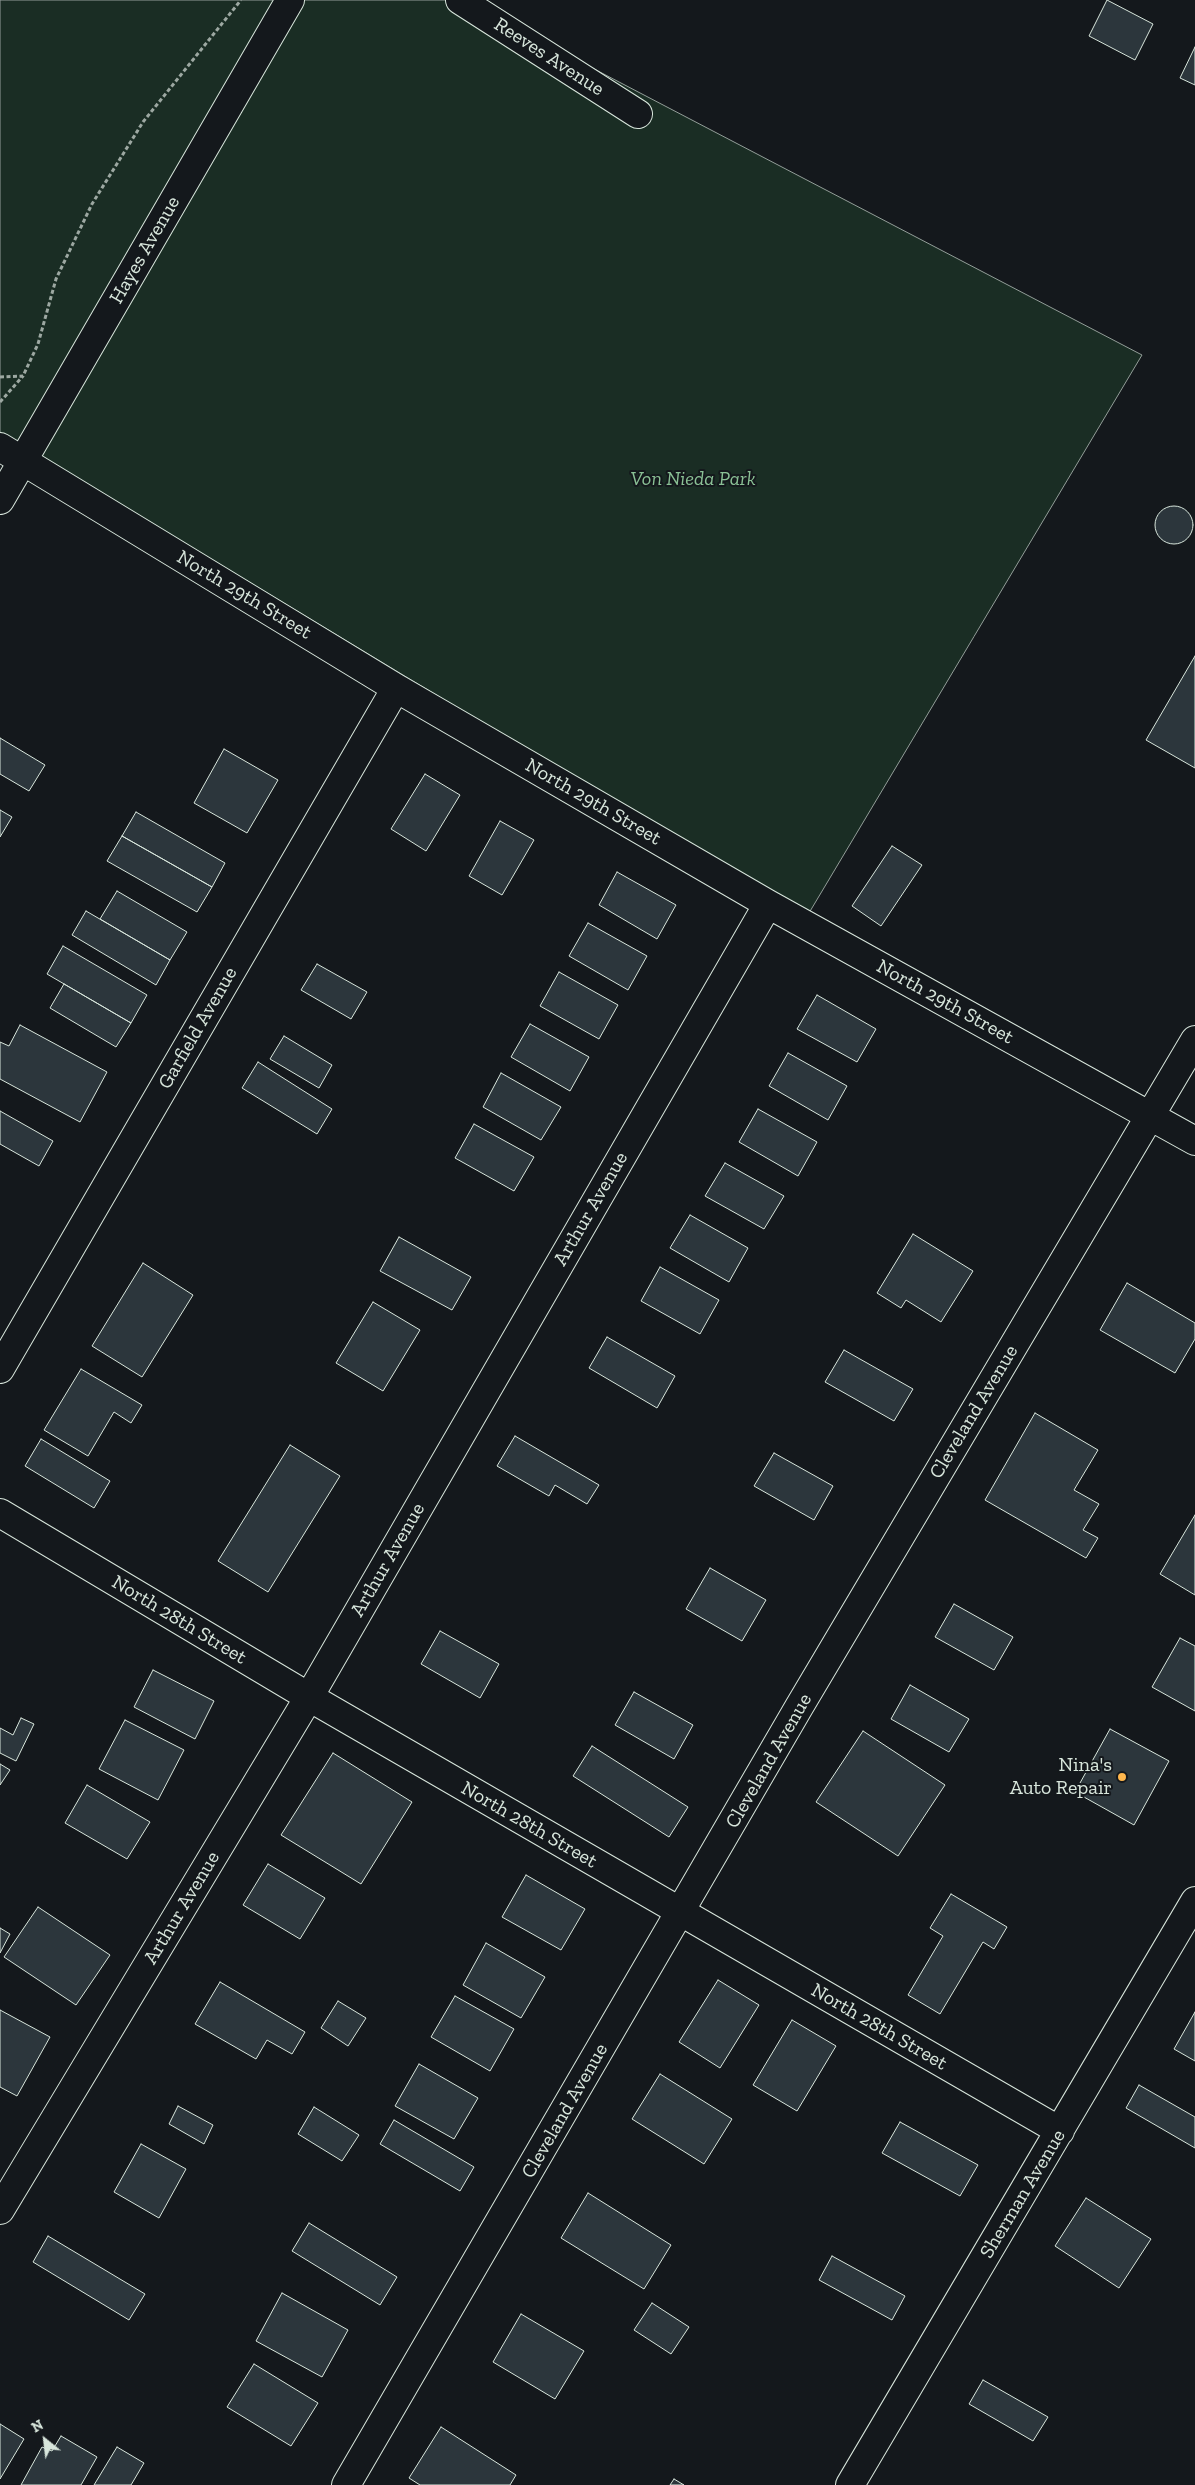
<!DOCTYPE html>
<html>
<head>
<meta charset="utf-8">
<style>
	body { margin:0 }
	#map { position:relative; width:1195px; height:2485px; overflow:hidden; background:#14181c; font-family:"Zilla Slab",serif }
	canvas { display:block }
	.north { position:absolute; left:20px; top:2415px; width:50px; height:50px; -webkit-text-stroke:4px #14181c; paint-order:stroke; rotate:331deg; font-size:14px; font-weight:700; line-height:20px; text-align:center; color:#d8e6dc }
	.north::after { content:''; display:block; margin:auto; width:18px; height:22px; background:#d8e6dc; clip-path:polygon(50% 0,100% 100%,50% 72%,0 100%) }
</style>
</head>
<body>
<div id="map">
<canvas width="1195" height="2485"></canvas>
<div class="north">N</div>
</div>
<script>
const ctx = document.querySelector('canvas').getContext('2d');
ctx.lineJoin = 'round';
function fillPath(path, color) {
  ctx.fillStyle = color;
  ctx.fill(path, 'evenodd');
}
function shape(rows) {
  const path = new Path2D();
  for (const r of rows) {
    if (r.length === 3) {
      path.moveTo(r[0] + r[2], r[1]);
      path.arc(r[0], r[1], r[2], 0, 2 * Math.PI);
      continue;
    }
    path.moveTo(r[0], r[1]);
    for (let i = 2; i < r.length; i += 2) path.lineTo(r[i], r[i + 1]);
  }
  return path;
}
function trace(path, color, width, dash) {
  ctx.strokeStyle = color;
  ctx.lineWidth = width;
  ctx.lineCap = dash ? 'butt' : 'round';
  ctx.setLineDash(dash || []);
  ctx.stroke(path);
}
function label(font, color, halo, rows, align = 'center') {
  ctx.font = font + ' "Zilla Slab",serif';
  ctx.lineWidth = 4;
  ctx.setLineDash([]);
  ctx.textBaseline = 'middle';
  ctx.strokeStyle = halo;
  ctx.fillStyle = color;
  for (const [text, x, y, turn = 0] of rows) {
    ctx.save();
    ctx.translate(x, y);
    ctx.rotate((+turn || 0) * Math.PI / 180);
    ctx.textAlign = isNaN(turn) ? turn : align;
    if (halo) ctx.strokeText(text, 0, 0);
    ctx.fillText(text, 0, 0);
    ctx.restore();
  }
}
const green = shape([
	[0,0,462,0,1142,355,806,918,0,432,0,0]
]);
fillPath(green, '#1a2d24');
trace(green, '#939e99', 1);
const building = shape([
	[1107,0,1153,24,1135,60,1089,36,1107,0],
	[1195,47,1195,85,1180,78,1195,47],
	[1174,525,19],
	[1195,656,1195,768,1146,740,1195,656],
	[0,738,45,765,29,791,0,774,0,738],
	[224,749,278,780,247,833,194,803,224,749],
	[425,774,460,795,426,851,391,829,425,774],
	[0,810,12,817,0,837,0,810],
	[136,812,225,863,212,887,122,836,136,812],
	[500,821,534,840,502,895,469,876,500,821],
	[122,836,212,887,197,912,107,861,122,836],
	[892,846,922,865,881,926,852,906,892,846],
	[617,872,676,905,657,939,599,905,617,872],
	[117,891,187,932,170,960,100,919,117,891],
	[86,911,170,960,156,985,72,935,86,911],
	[588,923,647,956,628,990,569,956,588,923],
	[63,946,147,995,131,1023,47,974,63,946],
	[317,964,367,992,351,1019,301,990,317,964],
	[559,972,618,1005,599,1039,540,1006,559,972],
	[64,984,131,1023,116,1047,50,1008,64,984],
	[817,995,876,1029,857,1062,797,1029,817,995],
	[530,1024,589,1057,570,1091,511,1057,530,1024],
	[20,1025,107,1072,80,1122,0,1079,0,1042,9,1046,20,1025],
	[284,1036,332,1065,319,1088,270,1059,284,1036],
	[788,1053,847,1086,828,1120,769,1086,788,1053],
	[258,1062,332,1109,317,1134,242,1088,258,1062],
	[501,1073,561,1107,541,1140,483,1107,501,1073],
	[758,1109,817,1142,798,1176,739,1142,758,1109],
	[0,1111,53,1141,39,1166,0,1144,0,1111],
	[474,1124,534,1157,514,1191,455,1158,474,1124],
	[725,1163,784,1196,764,1229,705,1196,725,1163],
	[690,1215,748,1248,729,1282,670,1248,690,1215],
	[913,1234,973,1271,941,1322,906,1300,901,1308,877,1293,913,1234],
	[399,1237,471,1277,452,1310,380,1271,399,1237],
	[143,1263,193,1295,142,1377,92,1346,143,1263],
	[660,1267,719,1300,700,1334,641,1301,660,1267],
	[1127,1283,1195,1323,1195,1339,1175,1373,1100,1330,1127,1283],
	[373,1302,420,1330,383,1391,336,1363,373,1302],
	[607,1337,675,1376,657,1408,589,1368,607,1337],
	[844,1350,913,1389,894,1421,825,1382,844,1350],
	[81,1369,142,1405,131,1423,114,1412,88,1456,44,1430,81,1369],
	[1035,1413,1098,1450,1074,1490,1099,1504,1083,1530,1098,1538,1086,1558,985,1500,1035,1413],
	[515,1436,599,1485,587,1504,555,1485,549,1496,497,1466,515,1436],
	[41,1439,110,1481,94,1508,25,1466,41,1439],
	[290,1445,340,1476,268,1592,218,1561,290,1445],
	[774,1453,833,1486,814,1520,754,1486,774,1453],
	[1195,1515,1195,1595,1160,1574,1195,1515],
	[710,1568,766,1600,742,1641,686,1609,710,1568],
	[954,1604,1013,1637,994,1670,935,1637,954,1604],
	[440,1631,499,1664,480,1698,421,1664,440,1631],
	[1180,1638,1195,1646,1195,1711,1152,1687,1180,1638],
	[153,1670,214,1701,195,1739,134,1707,153,1670],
	[910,1685,969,1719,949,1752,891,1719,910,1685],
	[634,1692,693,1725,674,1759,615,1725,634,1692],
	[21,1718,34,1724,16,1761,0,1753,0,1728,13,1735,21,1718],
	[125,1720,184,1750,158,1800,99,1769,125,1720],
	[1110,1729,1169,1761,1134,1825,1075,1792,1110,1729],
	[863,1731,945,1785,898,1856,816,1802,863,1731],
	[592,1746,688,1807,669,1837,573,1776,592,1746],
	[333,1753,412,1802,361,1884,281,1835,333,1753],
	[0,1764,10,1770,0,1785,0,1764],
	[87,1785,150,1822,127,1859,65,1823,87,1785],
	[268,1864,325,1898,300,1939,243,1905,268,1864],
	[526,1875,585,1909,561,1950,502,1917,526,1875],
	[951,1894,1007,1927,994,1949,983,1942,940,2014,908,1995,943,1936,930,1928,951,1894],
	[38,1907,110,1955,76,2005,4,1957,38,1907],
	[0,1928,10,1934,0,1953,0,1928],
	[486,1943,545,1977,521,2018,463,1985,486,1943],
	[718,1980,759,2005,720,2068,679,2042,718,1980],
	[220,1982,305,2032,292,2054,267,2040,256,2059,195,2024,220,1982],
	[455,1996,514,2029,490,2071,431,2037,455,1996],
	[338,2001,366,2018,348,2046,321,2028,338,2001],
	[0,2010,50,2037,17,2096,0,2087,0,2010],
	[1195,2012,1195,2061,1174,2049,1195,2012],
	[792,2020,836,2046,797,2111,753,2085,792,2020],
	[419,2064,478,2098,454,2139,395,2106,419,2064],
	[660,2074,732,2119,704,2164,632,2119,660,2074],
	[1139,2085,1195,2117,1195,2148,1126,2108,1139,2085],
	[178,2106,213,2125,204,2144,169,2124,178,2106],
	[314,2107,359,2135,342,2161,298,2134,314,2107],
	[394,2120,474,2167,460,2191,380,2144,394,2120],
	[900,2122,978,2165,960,2196,882,2153,900,2122],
	[141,2144,186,2169,159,2218,114,2192,141,2144],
	[588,2193,671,2245,644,2289,561,2238,588,2193],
	[1086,2198,1151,2239,1119,2288,1055,2246,1086,2198],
	[309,2223,397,2277,380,2305,292,2251,309,2223],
	[48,2236,145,2294,129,2320,33,2262,48,2236],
	[832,2256,905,2296,892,2320,819,2280,832,2256],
	[282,2293,348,2330,322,2377,256,2341,282,2293],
	[652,2303,689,2327,671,2354,634,2330,652,2303],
	[521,2314,584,2351,555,2399,493,2362,521,2314],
	[254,2364,318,2403,291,2446,227,2407,254,2364],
	[983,2380,1048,2417,1033,2441,969,2404,983,2380],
	[0,2424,24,2439,0,2479,0,2424],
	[441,2427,516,2475,510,2485,420,2485,409,2478,441,2427],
	[61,2436,97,2457,81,2485,21,2485,42,2447,52,2451,61,2436],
	[117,2447,144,2463,131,2485,94,2485,117,2447],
	[674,2479,684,2485,670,2485,674,2479]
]);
fillPath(building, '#2c363c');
trace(building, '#d8e6dc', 1);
const street = shape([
	[460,0,638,114],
	[0,447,396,688,768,904,1195,1141],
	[0,500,290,0],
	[0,1369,396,688],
	[0,1513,309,1697,1060,2131],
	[0,2210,309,1697,768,904],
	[346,2485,799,1707,1195,1040],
	[850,2485,1195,1901]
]);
trace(street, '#d8e6dc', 30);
trace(shape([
	[0,377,23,376,38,344,56,279,92,204,143,122,241,0],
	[0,402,23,376]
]), '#9da8a2', 3, [4, 2.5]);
trace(street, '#14181c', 28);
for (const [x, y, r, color] of [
	[1122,1777,5,"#ffb74d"]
]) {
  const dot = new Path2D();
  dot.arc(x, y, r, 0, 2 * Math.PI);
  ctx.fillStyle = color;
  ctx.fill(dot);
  trace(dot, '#14181c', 2);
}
label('20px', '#d8e6dc', '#14181c', [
	["Reeves Avenue",549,57,33],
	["Hayes Avenue",145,250,-60],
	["North 29th Street",244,595,31],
	["North 29th Street",593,802,30],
	["North 29th Street",945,1002,29],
	["Garfield Avenue",198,1028,-60],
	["Arthur Avenue",591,1209,-60],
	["Cleveland Avenue",974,1412,-59],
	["Arthur Avenue",388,1560,-60],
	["North 28th Street",179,1620,31],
	["Cleveland Avenue",769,1761,-60],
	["North 28th Street",529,1825,30],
	["Arthur Avenue",182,1908,-59],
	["North 28th Street",879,2027,30],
	["Cleveland Avenue",565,2111,-60],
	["Sherman Avenue",1023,2194,-59]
]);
label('italic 20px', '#8ac095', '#14181c', [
	["Von Nieda Park",693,479]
]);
label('20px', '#d8e6dc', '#14181c', [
	["Nina's",1112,1765],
	["Auto Repair",1112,1788]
], 'right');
</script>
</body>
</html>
